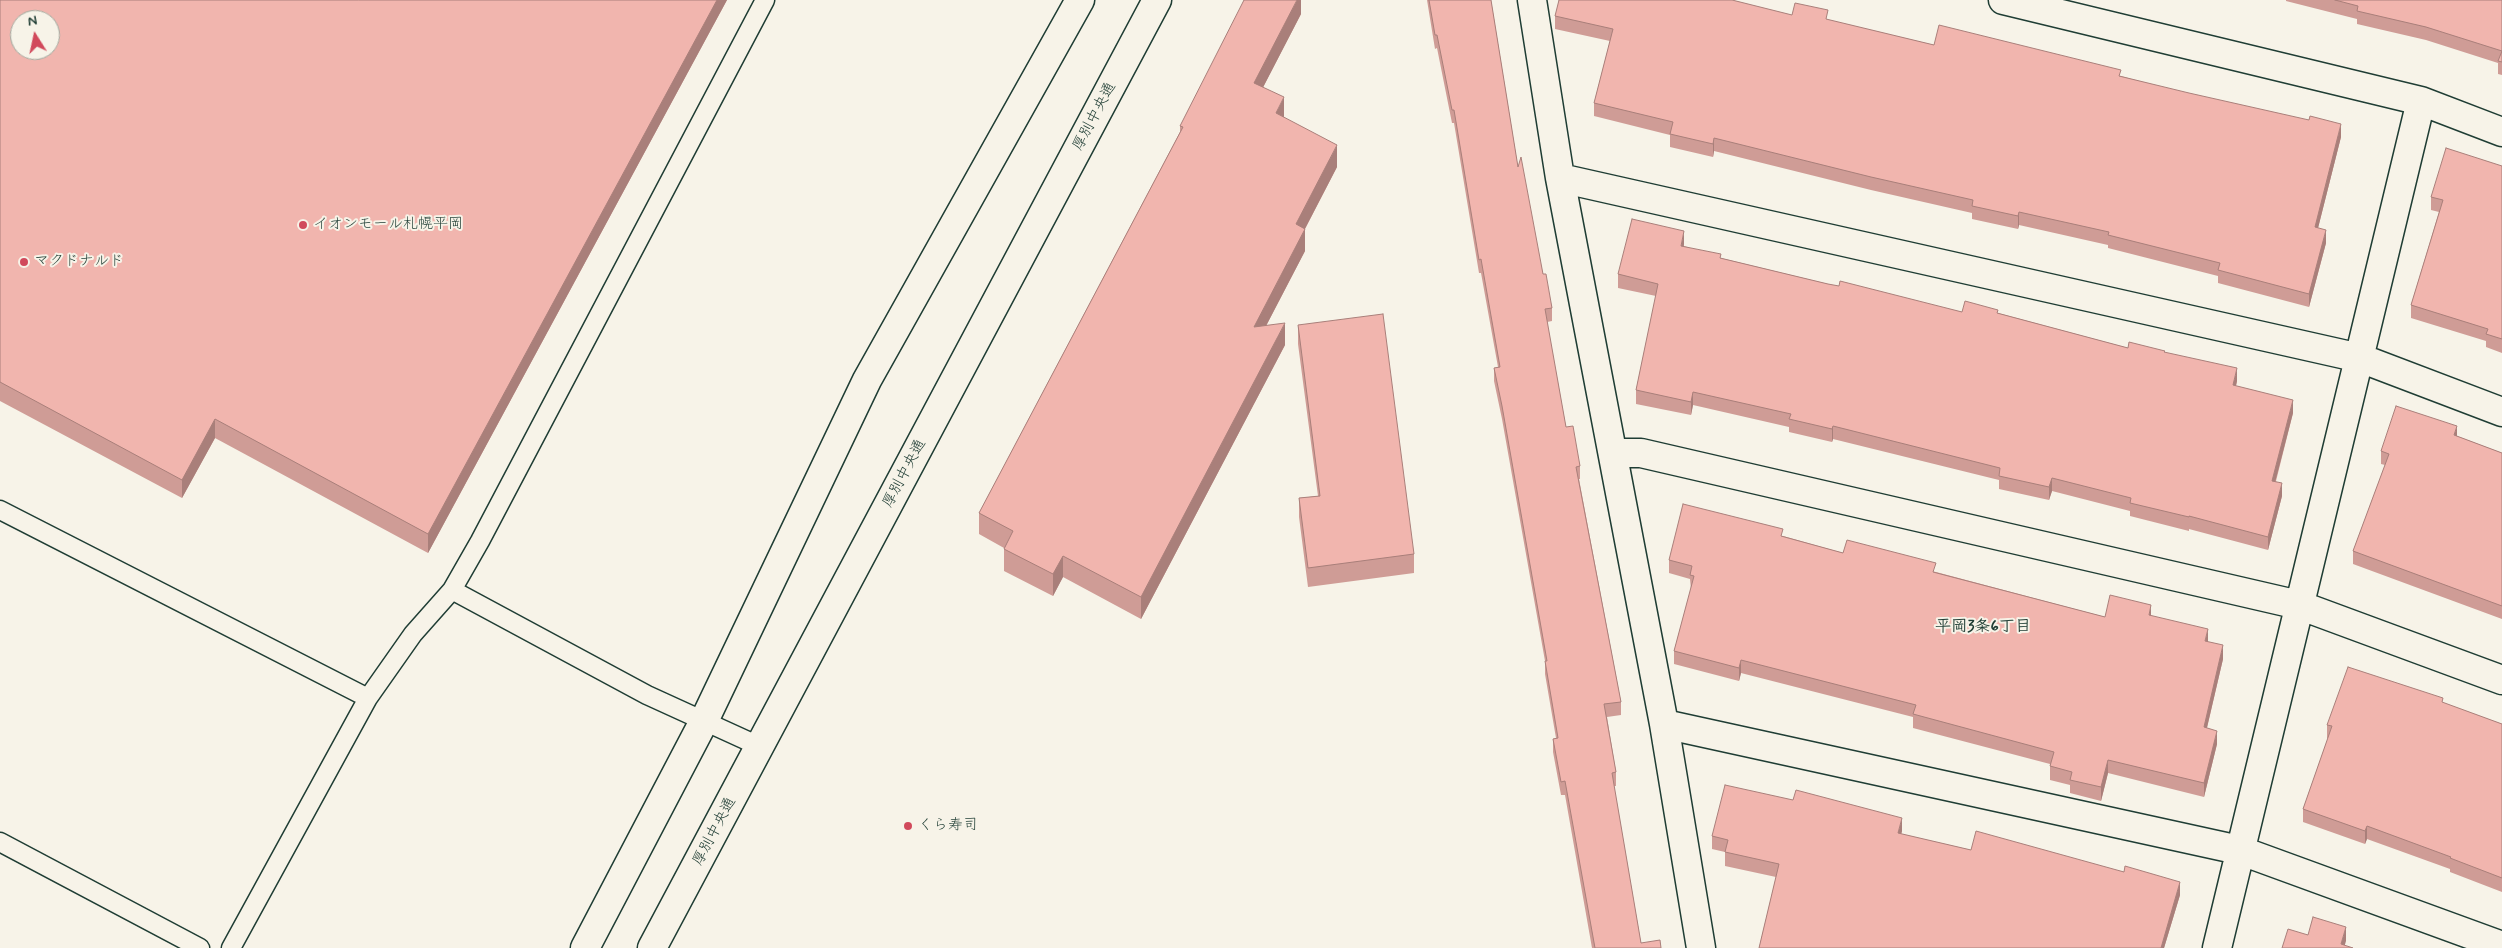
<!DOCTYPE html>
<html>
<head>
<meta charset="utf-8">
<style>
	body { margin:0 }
	#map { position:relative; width:2502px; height:948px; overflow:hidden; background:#f7f3e8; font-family:Mynerve,sans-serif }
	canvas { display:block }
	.north { position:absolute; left:10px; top:10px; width:50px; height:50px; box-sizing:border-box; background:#f7f3e8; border:1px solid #a1aaa0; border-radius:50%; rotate:350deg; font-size:14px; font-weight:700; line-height:20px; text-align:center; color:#1f3d34 }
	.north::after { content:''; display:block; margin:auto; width:18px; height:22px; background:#d1495b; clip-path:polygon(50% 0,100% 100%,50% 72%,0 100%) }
</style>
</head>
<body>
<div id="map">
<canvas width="2502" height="948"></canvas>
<div class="north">N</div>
</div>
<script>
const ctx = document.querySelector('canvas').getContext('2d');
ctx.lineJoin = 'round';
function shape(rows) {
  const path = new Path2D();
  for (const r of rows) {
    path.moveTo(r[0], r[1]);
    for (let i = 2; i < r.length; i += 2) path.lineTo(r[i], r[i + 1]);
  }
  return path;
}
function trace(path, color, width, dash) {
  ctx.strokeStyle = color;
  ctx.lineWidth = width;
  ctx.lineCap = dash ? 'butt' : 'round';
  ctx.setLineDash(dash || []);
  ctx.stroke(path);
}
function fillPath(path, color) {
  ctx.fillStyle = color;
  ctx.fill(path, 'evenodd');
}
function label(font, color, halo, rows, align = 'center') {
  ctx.font = font + ' Mynerve,"Klee One",sans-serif';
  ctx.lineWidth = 4;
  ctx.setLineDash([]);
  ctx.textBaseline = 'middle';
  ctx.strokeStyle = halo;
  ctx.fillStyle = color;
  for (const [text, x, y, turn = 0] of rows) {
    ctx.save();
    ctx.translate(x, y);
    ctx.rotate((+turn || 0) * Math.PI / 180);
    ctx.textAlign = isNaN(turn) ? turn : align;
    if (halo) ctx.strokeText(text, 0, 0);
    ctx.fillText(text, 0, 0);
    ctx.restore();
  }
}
const lane = shape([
	[0,510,368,698],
	[452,590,647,695,761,747],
	[0,842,200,948],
	[231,948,368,698,413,634,452,590,480,541,765,0]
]);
const street = shape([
	[1532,0,1560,178,1664,724,1701,948],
	[2003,0,2421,101,2502,132],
	[1560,178,2360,358,2502,412],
	[1613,453,1641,453,2299,605,2502,680],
	[1664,724,2239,850,2502,946],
	[2217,948,2421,101]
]);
const secondary = shape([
	[585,948,704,721,867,380,1080,0],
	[652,948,1157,0]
]);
trace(lane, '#1f3d34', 21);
trace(street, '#1f3d34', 31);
trace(secondary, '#1f3d34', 31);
trace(lane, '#f7f3e8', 18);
trace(street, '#f7f3e8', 28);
trace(secondary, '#f7f3e8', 28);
fillPath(shape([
	[0,0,727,0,428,553,215,438,182,498,0,401],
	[1301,0,1301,14,1263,87,1284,117,1337,167,1305,229,1305,251,1266,326,1285,345,1141,619,1063,577,1053,596,1004,571,1004,548,979,534,979,513,1180,132,1180,126],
	[1427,0,1491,0,1518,167,1543,274,1552,308,1552,321,1547,322,1566,427,1580,466,1580,479,1579,479,1621,702,1621,715,1607,717,1616,772,1616,786,1614,786,1641,943,1661,948,1592,948,1565,795,1561,795,1553,752,1553,739,1556,738,1545,674,1545,661,1502,419,1494,381,1494,368,1498,367,1481,273,1479,273,1454,123,1452,123,1437,48,1435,49],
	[2286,0,2502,0,2502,75,2498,74,2498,63,2426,40,2357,24,2357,19,2286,1],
	[1792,15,1828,20,1934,45,2121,76,2341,137,2318,228,2326,243,2309,307,2218,283,2218,276,2108,248,2108,245,2019,225,2018,229,1972,219,1972,213,1871,190,1714,151,1713,157,1670,147,1670,135,1594,116,1594,103,1610,41,1555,29,1555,16],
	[2502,166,2502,353,2486,347,2486,341,2411,318,2411,305,2439,212,2431,210,2431,197],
	[1684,244,1684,246,1721,258,1828,284,1962,312,1998,313,2128,348,2165,353,2237,381,2236,386,2293,413,2276,481,2282,496,2268,550,2189,529,2189,531,2130,516,2130,511,2052,491,2049,500,1999,489,1999,480,1833,439,1832,442,1789,432,1789,427,1693,405,1691,415,1636,404,1636,390,1656,296,1618,288,1618,274],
	[1298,325,1414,554,1414,573,1308,587,1299,517,1299,498,1318,496,1298,344],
	[2457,436,2502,453,2502,619,2353,564,2353,551,2385,465,2381,464,2381,451],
	[1783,536,1843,553,1936,572,2105,617,2151,616,2208,642,2223,659,2207,728,2217,744,2204,797,2108,773,2101,801,2070,793,2070,785,2050,780,2050,764,1913,728,1913,717,1741,673,1739,681,1674,664,1674,651,1691,589,1690,579,1669,573,1669,560],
	[2443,703,2502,724,2502,892,2450,872,2450,869,2367,839,2365,844,2303,822,2303,809,2328,738,2327,738,2327,725],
	[1902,831,1901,834,1971,850,2180,895,2164,948,1759,948,1776,877,1725,866,1725,852,1712,849,1712,836]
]), '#cf9c96');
fillPath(shape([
	[717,0,727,0,428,553,428,534],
	[1297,0,1301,0,1301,14,1254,105,1254,83],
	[1284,97,1284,119,1276,113],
	[2341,124,2341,137,2315,240,2315,227],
	[1714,138,1714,151,1713,157,1713,144],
	[1337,145,1337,167,1296,246,1296,224],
	[2019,212,2019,225,2018,229,2018,216],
	[1305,229,1305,251,1254,349,1254,327],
	[2326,230,2326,243,2309,307,2309,294],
	[1684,231,1684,244,1681,259,1681,246],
	[1285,323,1285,345,1141,619,1141,597],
	[2237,368,2237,381,2233,398,2233,385],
	[1693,392,1693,405,1691,415,1691,402],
	[2293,400,2293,413,2272,494,2272,481],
	[215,419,215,438,182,498,182,480],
	[1833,426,1833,439,1832,442,1832,429],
	[2457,426,2457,439,2454,435],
	[2052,478,2052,491,2049,500,2049,487],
	[2282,483,2282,496,2268,550,2268,537],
	[1063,556,1063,577,1053,596,1053,574],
	[2151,605,2151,619,2149,615],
	[2208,629,2208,643,2205,641],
	[2223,645,2223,659,2204,740,2204,727],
	[1741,660,1741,673,1739,681,1739,668],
	[2217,731,2217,744,2204,797,2204,783],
	[2108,760,2108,773,2101,801,2101,787],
	[1902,818,1902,831,1898,846,1898,833],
	[2367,826,2367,839,2365,844,2365,831],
	[2180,882,2180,895,2164,948,2161,948],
	[2346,927,2346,941,2344,948,2341,944]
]), '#a97f7a');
const building = shape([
	[0,0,717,0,428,534,215,419,182,480,0,382,0,0],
	[20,20,50,20,50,50,20,50,20,20],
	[1244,0,1297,0,1254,83,1284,97,1276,113,1337,145,1296,224,1305,229,1254,327,1285,323,1141,597,1063,556,1053,574,1004,549,1013,531,979,513,1183,127,1180,126,1244,0],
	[1429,0,1491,0,1518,167,1521,157,1543,274,1546,274,1552,308,1545,309,1566,427,1573,426,1580,466,1576,467,1621,702,1604,704,1616,772,1612,773,1641,943,1660,940,1661,948,1595,948,1565,781,1561,782,1553,739,1558,738,1545,661,1547,661,1502,406,1494,368,1500,367,1481,259,1479,260,1454,110,1452,110,1437,35,1435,35,1429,0],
	[1559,0,1732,0,1792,15,1795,3,1828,10,1826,19,1934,45,1939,25,2121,70,2119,76,2189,93,2309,120,2310,116,2341,124,2315,227,2326,230,2309,294,2218,270,2220,263,2108,235,2109,232,2019,212,2018,216,1972,206,1973,200,1871,177,1714,138,1713,144,1670,134,1673,122,1594,103,1613,29,1555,16,1559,0],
	[2335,0,2502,0,2502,62,2498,61,2502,51,2426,27,2357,11,2358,6,2335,0],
	[2446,148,2502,166,2502,339,2486,334,2488,329,2411,305,2443,200,2431,197,2446,148],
	[1632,219,1684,231,1681,246,1721,254,1720,258,1828,284,1839,286,1840,281,1962,312,1965,301,1998,310,1997,313,2128,348,2129,342,2165,351,2164,352,2237,368,2233,385,2293,400,2272,481,2282,483,2268,537,2189,516,2189,517,2130,503,2131,498,2052,478,2049,487,1999,476,2000,468,1833,426,1832,429,1789,419,1791,414,1693,392,1691,402,1636,390,1658,284,1618,274,1632,219],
	[1383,314,1414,554,1308,568,1299,498,1320,496,1298,325,1383,314],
	[2396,406,2457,426,2454,435,2502,453,2502,606,2353,551,2389,454,2381,451,2396,406],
	[1683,504,1783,529,1781,536,1843,553,1847,540,1936,563,1933,572,2105,617,2110,595,2151,605,2149,615,2208,629,2205,641,2223,645,2204,727,2217,731,2204,783,2108,760,2101,787,2070,780,2072,772,2050,766,2054,752,1913,714,1916,705,1741,660,1739,668,1674,651,1694,576,1690,575,1692,566,1669,560,1683,504],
	[2348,667,2443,698,2442,702,2502,724,2502,878,2450,858,2451,857,2367,826,2365,831,2303,809,2332,726,2327,725,2348,667],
	[1725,785,1793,800,1796,790,1902,818,1898,833,1971,850,1976,831,2124,872,2125,866,2180,882,2161,948,1759,948,1779,864,1725,852,1728,840,1712,836,1725,785],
	[2313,917,2346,927,2341,944,2353,948,2282,948,2288,929,2308,935,2313,917]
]);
fillPath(building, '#f1b5ae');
trace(building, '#a97f7a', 1);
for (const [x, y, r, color] of [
	[303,225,5,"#d1495b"],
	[24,262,5,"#d1495b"],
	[908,826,5,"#d1495b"]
]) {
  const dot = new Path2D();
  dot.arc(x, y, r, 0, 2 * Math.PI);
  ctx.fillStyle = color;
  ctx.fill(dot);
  trace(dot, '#f7f3e8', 2);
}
label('15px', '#1f3d34', '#f7f3e8', [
	["厚別中央通",1095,117,-62],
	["厚別中央通",905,474,-62],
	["厚別中央通",715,832,-62]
]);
label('15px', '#1f3d34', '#f7f3e8', [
	["イオンモール札幌平岡",313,225],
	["マクドナルド",34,262],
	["くら寿司",918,826]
], 'left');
label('bold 16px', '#1f3d34', '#f7f3e8', [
	["平岡3条6丁目",1983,628]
]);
</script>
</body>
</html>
